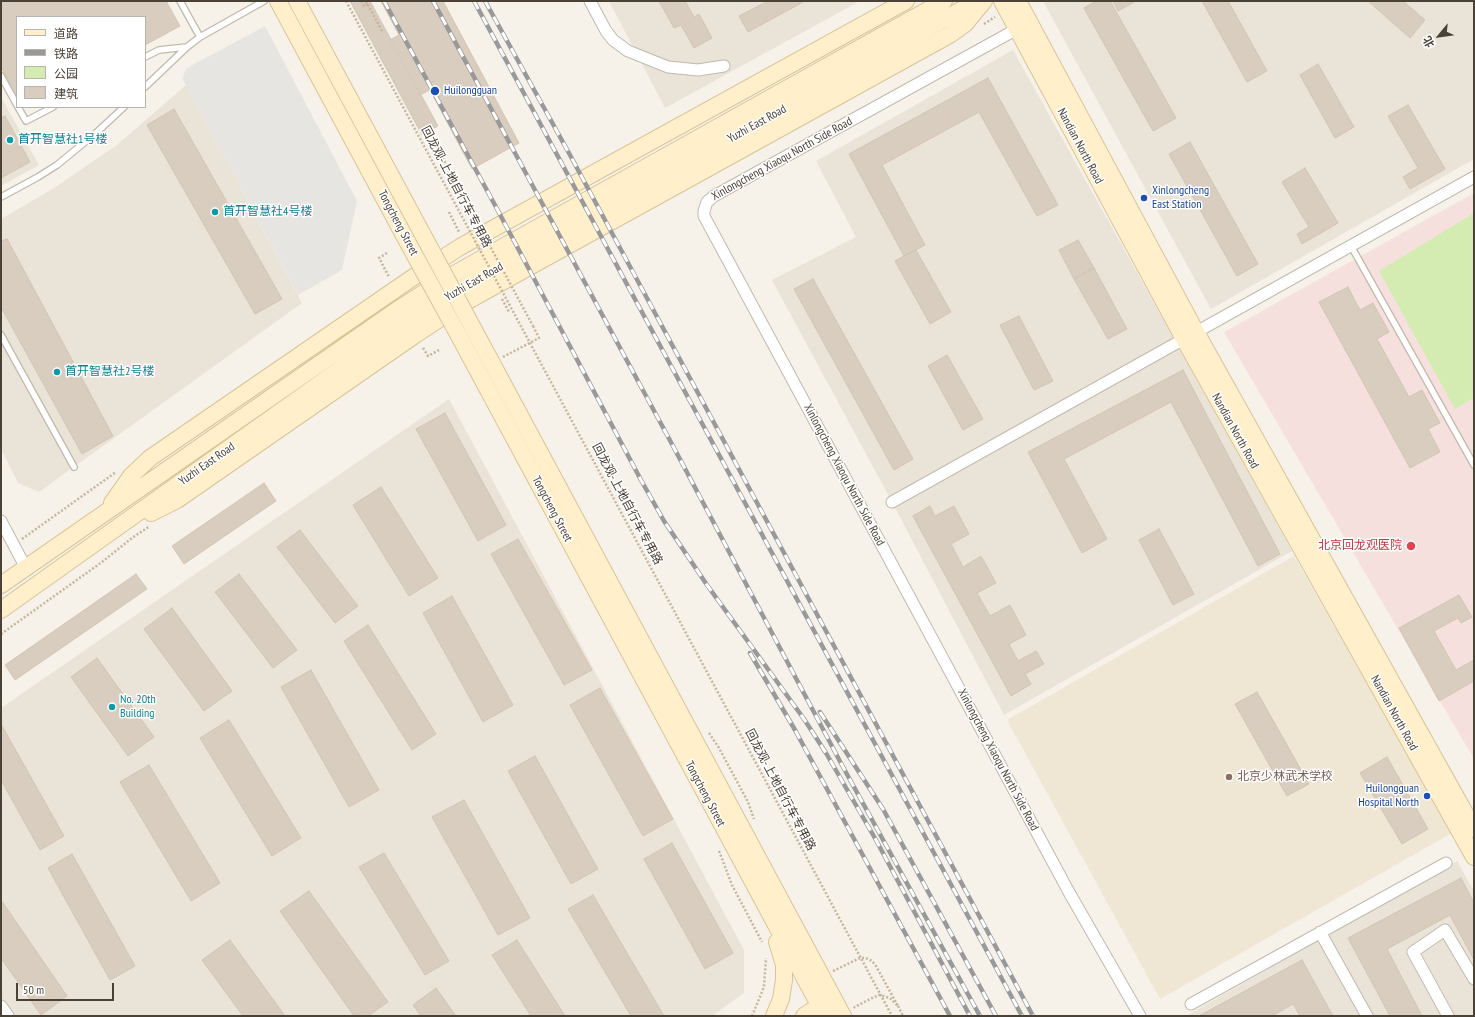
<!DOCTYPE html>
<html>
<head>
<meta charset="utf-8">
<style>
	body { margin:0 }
	#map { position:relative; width:1475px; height:1017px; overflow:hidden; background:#f6f2ea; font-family:"PT Sans Narrow","Noto Sans SC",sans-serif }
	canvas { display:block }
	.frame { position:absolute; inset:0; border:2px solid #4b4237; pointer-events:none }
	.legend { position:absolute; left:16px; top:16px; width:130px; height:92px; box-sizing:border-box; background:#fff; border:1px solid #b7b3af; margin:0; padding:5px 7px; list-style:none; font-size:12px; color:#4b4237 }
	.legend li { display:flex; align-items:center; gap:8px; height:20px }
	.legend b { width:20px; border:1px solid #b7b3af }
	.north { position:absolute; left:1419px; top:16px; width:40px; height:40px; -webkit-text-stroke:3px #fff; paint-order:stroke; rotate:241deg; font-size:11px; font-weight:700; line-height:16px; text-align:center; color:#4b4237 }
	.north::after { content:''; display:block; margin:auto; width:14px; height:18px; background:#4b4237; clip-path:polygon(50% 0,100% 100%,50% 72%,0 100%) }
	.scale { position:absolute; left:16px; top:983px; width:98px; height:18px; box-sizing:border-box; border:2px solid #4b4237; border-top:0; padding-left:5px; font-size:12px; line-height:14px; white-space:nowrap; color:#4b4237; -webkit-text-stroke:3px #fff; paint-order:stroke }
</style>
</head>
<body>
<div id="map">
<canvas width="1475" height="1017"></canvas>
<div class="frame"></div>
<ul class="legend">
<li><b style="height:5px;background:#fff0cb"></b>道路</li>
<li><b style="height:5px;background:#999"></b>铁路</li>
<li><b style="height:11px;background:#d4ecb1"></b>公园</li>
<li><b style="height:11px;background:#d8cdbf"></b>建筑</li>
</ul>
<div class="north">北</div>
<div class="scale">50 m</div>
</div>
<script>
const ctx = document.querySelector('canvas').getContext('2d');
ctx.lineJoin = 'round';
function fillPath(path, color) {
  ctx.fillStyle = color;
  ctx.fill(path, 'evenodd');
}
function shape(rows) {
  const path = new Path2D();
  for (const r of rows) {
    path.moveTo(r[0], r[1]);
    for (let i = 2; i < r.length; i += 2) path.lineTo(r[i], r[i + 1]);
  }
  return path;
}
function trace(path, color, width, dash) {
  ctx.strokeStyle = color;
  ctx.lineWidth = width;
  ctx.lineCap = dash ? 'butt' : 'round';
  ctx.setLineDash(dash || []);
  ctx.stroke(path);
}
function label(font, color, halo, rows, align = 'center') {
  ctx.font = font + ' "PT Sans Narrow","Noto Sans SC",sans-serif';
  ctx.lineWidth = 3;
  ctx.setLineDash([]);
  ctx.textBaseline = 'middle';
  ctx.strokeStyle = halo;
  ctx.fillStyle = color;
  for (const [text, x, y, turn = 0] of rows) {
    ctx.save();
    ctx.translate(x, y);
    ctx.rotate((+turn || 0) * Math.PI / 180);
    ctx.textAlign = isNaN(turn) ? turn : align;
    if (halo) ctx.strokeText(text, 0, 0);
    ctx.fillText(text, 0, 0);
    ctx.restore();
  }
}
fillPath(shape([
	[609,1,860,1,665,108],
	[1043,1,1474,1,1474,159,1211,309],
	[1013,50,1292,551,1004,715,892,502,772,280,856,237,816,161],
	[186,85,302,303,39,492,18,483,1,449,1,219,54,188,117,145],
	[1,97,39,165,1,186],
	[449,399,744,950,744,993,712,1016,1,1016,1,708],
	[1457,861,1474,891,1474,1016,1186,1016]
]), '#eae3d8');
fillPath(shape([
	[1294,556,1452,833,1160,999,1007,720]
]), '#efe6d4');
fillPath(shape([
	[1474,193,1474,759,1224,332]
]), '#f6e0dd');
fillPath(shape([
	[1474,213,1474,398,1455,409,1379,271]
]), '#d4ecb1');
fillPath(shape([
	[265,26,357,201,342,270,298,295,182,78,187,68]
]), '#e7e5e2');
const building = shape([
	[1,1,166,1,180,26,145,45,145,17,17,17,17,96,1,67,1,1],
	[350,1,370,1,438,126,422,135,350,1],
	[381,1,443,1,519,143,472,169,430,90,420,95,390,40,399,35,381,1],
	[659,1,685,1,694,17,699,14,712,38,694,48,681,25,674,28,659,1],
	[768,1,805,1,748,32,739,16,768,1],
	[1096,1,1110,1,1176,118,1153,131,1084,8,1096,1],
	[1113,1,1136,1,1118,11,1113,1],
	[1202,1,1228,1,1267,71,1247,82,1202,1],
	[1368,1,1403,1,1425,20,1410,38,1368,1],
	[1318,64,1354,127,1335,138,1300,75,1318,64],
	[988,78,1058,205,1037,216,979,112,882,165,925,245,904,256,849,154,988,78],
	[1408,105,1445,169,1410,189,1403,177,1418,168,1388,116,1408,105],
	[174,109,282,299,255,314,147,125,174,109],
	[5,116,30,162,1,178,1,118,5,116],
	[1190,142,1258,264,1237,276,1169,154,1190,142],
	[1305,168,1338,223,1302,244,1297,234,1309,227,1282,182,1305,168],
	[7,239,113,436,82,454,1,307,1,241,7,239],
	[1078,240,1094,268,1074,279,1059,250,1078,240],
	[916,250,951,312,930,324,895,261,916,250],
	[1094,268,1127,329,1108,339,1074,279,1094,268],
	[813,279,913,459,894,470,794,289,813,279],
	[1348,287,1360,310,1373,303,1389,332,1377,339,1409,397,1422,390,1440,423,1428,429,1440,452,1410,468,1319,302,1348,287],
	[1019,316,1053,381,1034,390,1000,325,1019,316],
	[947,355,983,419,963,430,928,366,947,355],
	[1183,370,1280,554,1258,566,1171,402,1064,459,1107,539,1082,553,1028,452,1183,370],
	[445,413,506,525,478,541,416,429,445,413],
	[264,483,276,501,184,564,172,546,264,483],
	[381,487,438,578,409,596,353,505,381,487],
	[930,506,935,516,954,506,969,534,951,544,963,567,981,556,996,583,977,593,990,616,1010,605,1026,635,1009,644,1018,661,1036,651,1044,664,1025,674,1031,684,1011,696,913,516,930,506],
	[1159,529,1194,594,1173,605,1139,540,1159,529],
	[300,530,358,606,335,623,277,547,300,530],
	[518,539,592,670,564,685,491,554,518,539],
	[136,574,147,589,15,680,5,665,136,574],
	[239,574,297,650,273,668,215,592,239,574],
	[1459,595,1472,617,1461,623,1458,618,1434,631,1456,670,1474,660,1474,681,1439,701,1399,628,1459,595],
	[452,596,513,705,483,722,423,613,452,596],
	[172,608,232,691,204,711,144,629,172,608],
	[368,625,436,734,412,750,344,641,368,625],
	[97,658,154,737,128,756,71,677,97,658],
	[311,670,379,790,349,807,281,687,311,670],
	[600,688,673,819,643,836,570,705,600,688],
	[1257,692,1309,784,1287,796,1235,704,1257,692],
	[229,720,301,838,272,856,200,738,229,720],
	[1,726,2,726,64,836,40,850,1,780,1,726],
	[535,756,598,869,571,884,508,771,535,756],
	[1387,757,1428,829,1402,844,1360,773,1387,757],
	[149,765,220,883,191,901,120,782,149,765],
	[464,800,530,918,498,935,432,817,464,800],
	[672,843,733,953,705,969,644,859,672,843],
	[384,853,449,961,425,975,359,867,384,853],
	[72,854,135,966,110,980,48,868,72,854],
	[1461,878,1474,903,1474,960,1450,915,1387,949,1422,1016,1390,1016,1348,938,1461,878],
	[309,891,388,1002,368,1016,354,1016,280,911,309,891],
	[593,895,664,1016,631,1016,568,909,593,895],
	[1,900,67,996,41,1015,1,958,1,900],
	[230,940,285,1016,243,1016,202,960,230,940],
	[517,940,565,1016,531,1016,492,955,517,940],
	[1302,960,1333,1016,1300,1016,1293,1004,1272,1016,1199,1016,1302,960],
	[436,988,456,1016,421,1016,413,1005,436,988]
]);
fillPath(building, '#d8cdbf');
trace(building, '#d3c5b1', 1);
const lane = shape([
	[180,1,200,37],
	[145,57,159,50,187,47],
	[1,76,17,105],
	[145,87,187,47,200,37,264,1],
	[18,107,26,121,53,107],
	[1,197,38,177,57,165,96,133,124,107],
	[1351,246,1474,465],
	[1,335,74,467]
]);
const street = shape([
	[590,1,606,31,613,40,628,51,668,67,698,70,724,66],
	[1017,29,714,196,707,202,704,211,704,216,1070,894,1140,1016],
	[892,502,1474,177],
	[1,521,26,568],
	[1320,932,1367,1016],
	[1191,1004,1446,863],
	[1,1006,8,1016],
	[1448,1016,1413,952,1445,930,1474,979]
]);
const secondary = shape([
	[278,1,408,243],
	[297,1,423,235],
	[1002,1,1184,339,1474,857],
	[1018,1,1196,332,1474,829],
	[473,328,843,1016],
	[459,336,825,1016],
	[112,503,131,476,150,458,415,276,460,247,906,1],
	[151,513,177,500,415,335,462,304,951,34,965,24,984,1],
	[1,585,397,310,447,278,944,1],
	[1,610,381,340,433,305,478,279,977,1],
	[774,1016,781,999,784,980,784,965,777,942],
	[804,1016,828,1000]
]);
trace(lane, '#c2b9ac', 8);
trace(street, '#c2b9ac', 13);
trace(secondary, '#d8c498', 18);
trace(shape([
	[361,1,364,6,368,4],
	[366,1,382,31],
	[984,24,995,17],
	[433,140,449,170],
	[449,212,459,232],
	[387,253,379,258,389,277],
	[502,299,509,312],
	[423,348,428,356,439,350],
	[503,357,539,338,533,326],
	[22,539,116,472],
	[1,634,102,562,132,538,150,526],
	[709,733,719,748,748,802,754,819],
	[719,851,732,885,762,942],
	[833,971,860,958,866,958,872,961,876,966,898,1006,890,998,880,995,874,997,853,1008],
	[898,1006,903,1016],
	[752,1016,764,987,766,958]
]), '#c5b59c', 2.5, [2, 2]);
trace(lane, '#fff', 5.5);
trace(street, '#fff', 11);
trace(secondary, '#fff0cb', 16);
const rail = shape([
	[384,1,496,207,641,480,664,521,707,585,804,719,826,753,876,840,970,1016],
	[433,1,673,446,843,767,980,1016],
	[474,1,1022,1016],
	[485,1,570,155,1033,1016],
	[750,653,795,730,950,1016],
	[820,712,883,809,996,1016]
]);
trace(rail, '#999', 4.5);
trace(rail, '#fff', 3, [9]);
const secondaryBridge = shape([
	[423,235,473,328],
	[408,243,459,336]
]);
trace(secondaryBridge, '#d8c498', 18, []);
trace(shape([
	[346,1,892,1016],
	[449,170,533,326]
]), '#c5b59c', 2.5, [2, 2]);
trace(secondaryBridge, '#fff0cb', 16);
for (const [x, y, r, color] of [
	[435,91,5,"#1a4fb4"],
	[10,140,4,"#0f9aa8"],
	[1144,198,4,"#1a4fb4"],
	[215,212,4,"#0f9aa8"],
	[57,372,4,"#0f9aa8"],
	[1411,546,5,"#e0444e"],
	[112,707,4,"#0f9aa8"],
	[1229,777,4,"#8d6e63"],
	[1427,796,4,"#1a4fb4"]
]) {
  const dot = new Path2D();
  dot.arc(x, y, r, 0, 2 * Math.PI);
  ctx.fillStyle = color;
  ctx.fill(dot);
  trace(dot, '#fff', 1.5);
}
label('12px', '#164399', '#fff', [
	["Huilongguan",444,91],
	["Xinlongcheng",1152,191],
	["East Station",1152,205],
	["Huilongguan",1419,789,"right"],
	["Hospital North",1419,803,"right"]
], 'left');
label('12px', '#4b4237', '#fff', [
	["Yuzhi East Road",757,124,-29],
	["Nandian North Road",1080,146,62],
	["Xinlongcheng Xiaoqu North Side Road",782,159,-29],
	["回龙观-上地自行车专用路",456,187,62],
	["Tongcheng Street",398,223,62],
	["Yuzhi East Road",474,282,-30],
	["Nandian North Road",1235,431,61],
	["Yuzhi East Road",207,464,-35],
	["Xinlongcheng Xiaoqu North Side Road",844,475,62],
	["回龙观-上地自行车专用路",627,504,62],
	["Tongcheng Street",552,509,62],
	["Nandian North Road",1394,713,61],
	["Xinlongcheng Xiaoqu North Side Road",998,760,62],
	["回龙观-上地自行车专用路",780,790,62],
	["Tongcheng Street",705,794,62]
]);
label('12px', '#0d838f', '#fff', [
	["首开智慧社1号楼",18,140],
	["首开智慧社4号楼",223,212],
	["首开智慧社2号楼",65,372],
	["No. 20th",120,700],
	["Building",120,714]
], 'left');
label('12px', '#be3a42', '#fff', [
	["北京回龙观医院",1402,546]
], 'right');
label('12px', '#785e54', '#fff', [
	["北京少林武术学校",1237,777]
], 'left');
</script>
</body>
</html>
